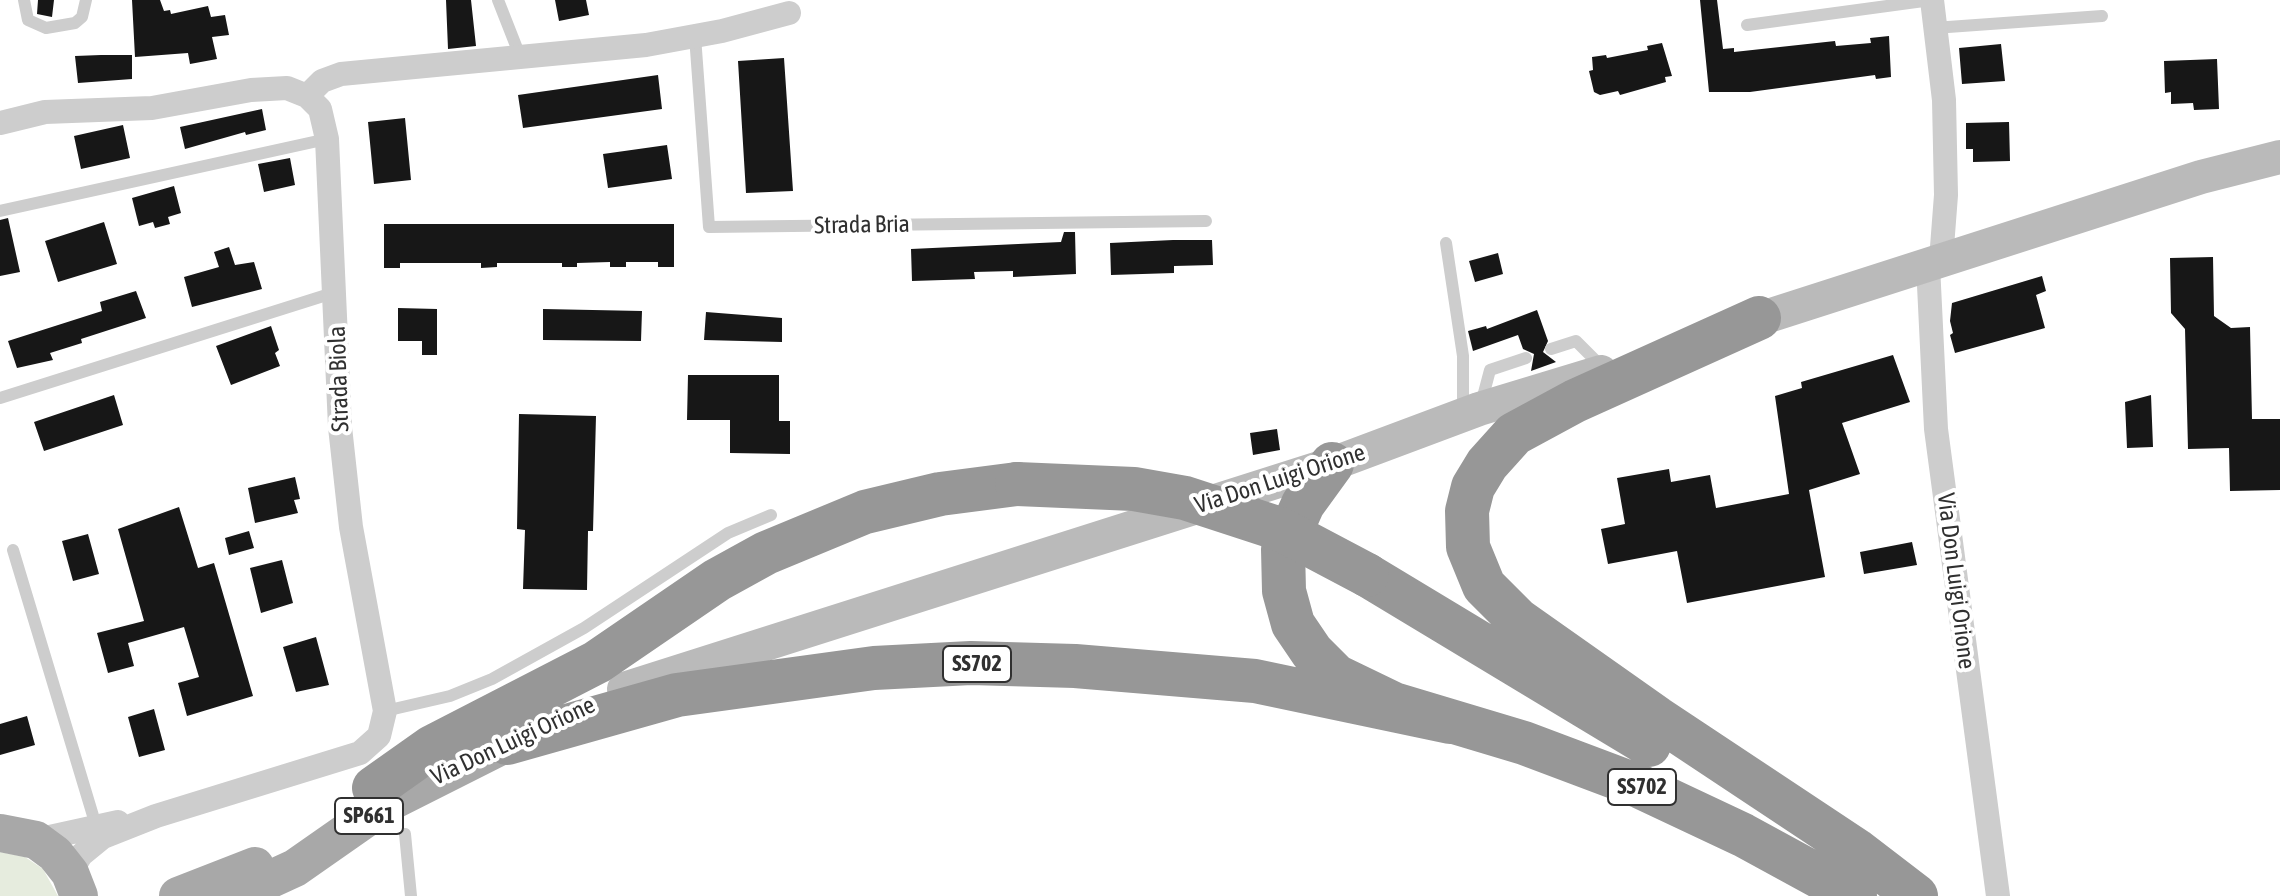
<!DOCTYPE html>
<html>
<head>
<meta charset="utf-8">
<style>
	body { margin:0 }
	canvas { display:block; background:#fff }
</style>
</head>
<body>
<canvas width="2280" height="896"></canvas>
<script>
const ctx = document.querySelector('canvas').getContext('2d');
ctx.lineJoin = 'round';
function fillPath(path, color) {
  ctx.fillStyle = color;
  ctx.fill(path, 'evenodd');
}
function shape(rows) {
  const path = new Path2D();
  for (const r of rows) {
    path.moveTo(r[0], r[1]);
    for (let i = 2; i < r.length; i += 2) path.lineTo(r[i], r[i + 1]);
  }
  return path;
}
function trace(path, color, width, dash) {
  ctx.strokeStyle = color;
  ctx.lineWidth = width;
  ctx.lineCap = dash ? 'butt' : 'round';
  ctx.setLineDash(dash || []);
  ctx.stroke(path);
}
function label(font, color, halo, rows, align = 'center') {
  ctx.font = font + ' "Asap Condensed",sans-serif';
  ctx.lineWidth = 8;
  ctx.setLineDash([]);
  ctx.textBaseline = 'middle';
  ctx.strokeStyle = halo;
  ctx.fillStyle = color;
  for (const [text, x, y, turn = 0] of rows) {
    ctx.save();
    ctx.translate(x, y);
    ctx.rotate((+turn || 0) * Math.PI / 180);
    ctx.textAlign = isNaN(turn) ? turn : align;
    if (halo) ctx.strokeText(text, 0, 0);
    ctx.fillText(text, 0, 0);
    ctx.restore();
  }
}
fillPath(shape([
	[0,852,25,857,43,869,58,896,0,896]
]), '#e6ecde');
fillPath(shape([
	[38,0,54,0,52,17,37,14],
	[132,0,160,0,164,11,170,10,171,14,208,6,211,17,225,15,229,35,212,37,217,59,190,64,188,53,135,57],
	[446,0,471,0,476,46,448,49],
	[555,0,586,0,589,15,559,21],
	[1700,0,1717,0,1723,49,1734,48,1734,52,1835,41,1836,46,1871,43,1870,38,1889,36,1891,77,1876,79,1875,75,1750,92,1709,92],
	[1662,43,1672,76,1665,77,1666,82,1620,95,1618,91,1600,95,1594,92,1589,71,1593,70,1592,57,1606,55,1607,58,1648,50,1647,46],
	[2001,44,2005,81,1962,84,1959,48],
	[101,55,132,55,132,79,78,83,75,56],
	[784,58,793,191,746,193,738,61],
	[2217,59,2219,109,2194,110,2193,103,2171,104,2171,92,2165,93,2164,61],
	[658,75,662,109,523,128,518,95],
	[262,109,266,130,246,135,245,132,185,149,180,127],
	[405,118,411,180,374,184,368,122],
	[2009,122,2010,161,1973,162,1973,149,1966,149,1966,123],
	[123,125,130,158,81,169,74,136],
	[667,145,672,179,608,188,603,154],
	[290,158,295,185,264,192,258,164],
	[174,186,181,213,168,217,170,224,155,228,153,222,139,226,132,198],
	[8,218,20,272,0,276,0,220],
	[104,222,117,264,58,282,45,241],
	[384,224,674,224,674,267,658,267,658,262,626,262,626,267,610,267,610,262,577,263,577,267,562,267,562,263,497,263,497,267,481,268,481,263,400,263,400,268,384,268],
	[1064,232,1075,232,1076,274,1013,277,1013,271,974,272,975,279,912,281,911,249,1061,242],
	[1173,240,1212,240,1213,265,1174,266,1174,273,1111,275,1110,243],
	[229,247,235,265,254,262,262,289,192,307,184,277,219,267,214,252],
	[1498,253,1503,274,1475,282,1469,261],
	[2213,257,2214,316,2231,328,2250,327,2252,419,2280,419,2280,490,2230,491,2229,448,2188,449,2185,329,2171,313,2170,258],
	[2042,276,2046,291,2036,295,2045,328,1955,353,1950,335,1953,333,1950,321,1952,303],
	[136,291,146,318,81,339,82,343,50,353,53,360,17,368,8,341,102,311,100,302],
	[398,308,437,309,437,355,422,355,422,341,398,341],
	[543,309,642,311,641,341,543,340],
	[1537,310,1548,341,1543,352,1556,362,1531,371,1534,354,1523,349,1518,335,1473,351,1468,331,1486,326,1487,329],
	[706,312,782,318,782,342,704,340],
	[271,326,279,350,275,353,280,366,231,385,216,346],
	[1893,355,1910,402,1842,423,1860,474,1809,490,1825,577,1687,603,1677,551,1608,564,1601,529,1625,524,1617,478,1669,469,1671,482,1710,475,1716,508,1789,494,1775,396,1802,388,1801,382],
	[688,375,779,375,779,421,790,421,790,454,730,453,730,420,687,420],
	[114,395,123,425,44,451,34,422],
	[2151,395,2153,447,2127,448,2125,402],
	[519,414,596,416,593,531,588,531,587,590,523,589,525,530,517,529],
	[1277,429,1280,450,1253,455,1250,433],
	[295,477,300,499,294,500,298,513,255,523,248,488],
	[179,507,198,568,214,563,253,696,187,716,178,683,199,677,184,627,128,643,134,666,108,673,97,633,144,621,118,529],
	[249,531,254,548,229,555,225,538],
	[88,534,99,574,73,581,62,541],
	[1912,542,1917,565,1864,574,1860,552],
	[282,560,293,603,261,613,250,568],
	[316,637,329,685,296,692,283,647],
	[154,709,165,750,139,757,128,717],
	[27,716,35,745,0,755,0,724]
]), '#171717');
trace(shape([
	[24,0,28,20,46,28,75,23,82,17,86,0],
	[498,0,520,56],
	[1747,25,1931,0],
	[1934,28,2102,16],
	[695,36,709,227,1206,221],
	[0,211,327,139],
	[1446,243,1463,356,1463,410],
	[1551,349,1576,341,1603,368],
	[0,398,336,292],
	[1481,404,1490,370,1526,358],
	[13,550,97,829],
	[385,711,450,696,492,679,584,628,728,533,771,515],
	[405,834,411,896]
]), '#cdcdcd', 12);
trace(shape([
	[1932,0,1944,100,1946,195,1941,260],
	[307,96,322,81,341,74,646,45,722,31,789,13],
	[0,123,45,112,152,108,251,90,287,88,307,96,320,109,327,139,340,427,351,527,385,711,379,736,360,753,156,816,103,837,81,855,70,873],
	[1928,265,1936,429,1998,896],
	[36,840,118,822]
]), '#cdcdcd', 24);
trace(shape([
	[1734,327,2201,177,2280,157],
	[624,689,1332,464,1479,409,1601,372]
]), '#bababa', 34);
trace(shape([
	[0,833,36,840,55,854,70,873,79,896],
	[178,896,255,866],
	[234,896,295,868,388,803,507,743]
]), '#a8a8a8', 38);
trace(shape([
	[1759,318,1575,401,1514,434,1487,464,1473,487,1467,511,1468,547,1484,586,1518,620,1657,718,1856,850,1916,896],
	[1332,464,1303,504,1283,549,1284,591,1293,624,1312,652,1336,676,1394,704,1524,743,1641,787,1743,835,1855,896],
	[1367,575,1649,745],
	[507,743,677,695,874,668,971,663,1075,666,1255,681,1450,722],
	[374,788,432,747,597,662,717,580,766,553,865,512,940,494,1017,484]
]), '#979797', 44);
trace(shape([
	[1017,484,1134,489,1185,498,1280,529,1367,575]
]), '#979797', 44);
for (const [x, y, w] of [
	[977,664,68],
	[1642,787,68],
	[369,816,68]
]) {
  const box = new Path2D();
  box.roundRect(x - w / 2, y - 18, w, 36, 6);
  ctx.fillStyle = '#fff';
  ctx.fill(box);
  trace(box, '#303030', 2);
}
label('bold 22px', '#303030', null, [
	["SS702",977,664],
	["SS702",1642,787],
	["SP661",369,816]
]);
label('24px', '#303030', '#fff', [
	["Strada Bria",862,225,-1],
	["Strada Biola",339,379,-92],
	["Via Don Luigi Orione",1280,479,-18],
	["Via Don Luigi Orione",1956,581,83],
	["Via Don Luigi Orione",513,741,-25]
]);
</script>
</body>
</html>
